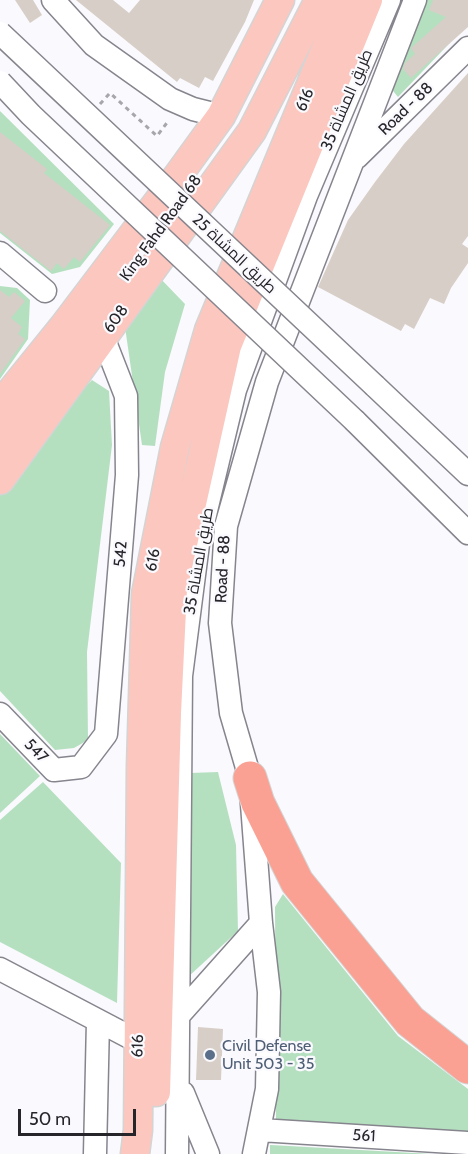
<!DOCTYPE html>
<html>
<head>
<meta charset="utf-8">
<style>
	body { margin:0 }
	#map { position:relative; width:468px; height:1154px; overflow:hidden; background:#faf9fd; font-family:Cabin,sans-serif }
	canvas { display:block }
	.scale { position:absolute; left:18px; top:1109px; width:118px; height:27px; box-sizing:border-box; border:3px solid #26262a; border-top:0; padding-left:8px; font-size:18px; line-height:21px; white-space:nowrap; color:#26262a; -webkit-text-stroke:4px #faf9fd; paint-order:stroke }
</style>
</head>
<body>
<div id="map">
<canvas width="468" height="1154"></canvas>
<div class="scale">50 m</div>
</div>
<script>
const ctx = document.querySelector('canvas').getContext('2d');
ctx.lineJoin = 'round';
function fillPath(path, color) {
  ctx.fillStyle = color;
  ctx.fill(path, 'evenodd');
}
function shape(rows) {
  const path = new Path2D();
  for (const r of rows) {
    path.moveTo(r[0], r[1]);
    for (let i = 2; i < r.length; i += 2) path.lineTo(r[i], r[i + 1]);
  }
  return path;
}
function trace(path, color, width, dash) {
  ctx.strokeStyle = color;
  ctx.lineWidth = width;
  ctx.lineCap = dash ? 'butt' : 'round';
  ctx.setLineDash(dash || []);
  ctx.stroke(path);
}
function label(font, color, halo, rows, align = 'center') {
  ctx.font = font + ' Cabin,Cairo,sans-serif';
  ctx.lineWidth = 4.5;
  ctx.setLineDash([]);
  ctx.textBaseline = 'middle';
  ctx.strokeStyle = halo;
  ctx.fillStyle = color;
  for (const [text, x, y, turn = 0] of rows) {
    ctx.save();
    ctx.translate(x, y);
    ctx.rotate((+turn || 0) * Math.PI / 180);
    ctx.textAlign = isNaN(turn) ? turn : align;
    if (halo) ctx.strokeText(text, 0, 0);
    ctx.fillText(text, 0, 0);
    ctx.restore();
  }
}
fillPath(shape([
	[425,0,468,0,468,24,398,97,389,86],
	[0,111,114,224,80,267,52,274,0,233],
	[158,276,185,304,165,372,155,446,142,445,125,327],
	[0,286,17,288,30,300,28,339,0,379],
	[92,380,109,391,112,445,87,652,88,740,74,748,55,750,0,691,0,495,63,409],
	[0,734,40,776,0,813],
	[218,772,236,845,238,931,188,977,190,773],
	[43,782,121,863,117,1003,0,942,0,820],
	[283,894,398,1036,468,1089,468,1134,276,1121,275,907],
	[270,1145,271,1145,432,1154,270,1154]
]), '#b5e0c0');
fillPath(shape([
	[15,0,33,0,42,15,30,23],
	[76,0,113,0,129,13,140,0,254,0,245,22,213,81,205,77,199,88,180,78,177,82],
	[433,0,468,0,468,27,411,78,403,69,405,63,415,54,411,48,446,17,429,10],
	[468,73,468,236,462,244,468,248,468,263,451,288,444,304,430,298,414,329,405,324,401,331,318,287,348,220,375,182,404,144],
	[0,132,47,169,44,173,110,225,80,262,74,257,64,269,57,263,51,271,0,231],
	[0,290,9,297,14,292,25,301,11,318,22,327,18,334,25,339,0,374],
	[198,1027,223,1029,221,1080,196,1080]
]), '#d7cec7');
const minor = shape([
	[53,0,94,45,170,99,193,109,221,116],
	[357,157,468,48],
	[0,253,45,291],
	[375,386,468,474],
	[355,421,468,533],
	[0,714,54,770,81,767,106,734,127,475,126,396,103,337],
	[0,969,137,1041],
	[179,1015,261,923],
	[183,1093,208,1154],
	[260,1130,468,1143],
	[95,1154,98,1021],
	[177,1154,181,676,198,544,235,390,306,196,389,0],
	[254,1154,267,1089,269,992,261,923,250,778,231,713,220,623,226,526,267,382,415,0]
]);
const major = shape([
	[0,405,64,326,179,174,221,116,280,0],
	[0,442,79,334,115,292],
	[0,480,252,131,319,0],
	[156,1092,167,713,173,589,227,346,368,0],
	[135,1154,138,1130,141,767,146,594,175,447,209,330,346,0]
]);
const highway = shape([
	[250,778,258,803,297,882,410,1021,468,1067]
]);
trace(minor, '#86858e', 25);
trace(major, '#d4d4d4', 31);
trace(highway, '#d4d4d4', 35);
trace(shape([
	[100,104,110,93,157,136,169,120]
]), '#a7a6aa', 3, [4.5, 4.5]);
trace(minor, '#fff', 22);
trace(major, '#fcc7be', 28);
trace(highway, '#faa193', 33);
const minorBridge = shape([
	[0,33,375,386],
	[0,82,31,115,355,421]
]);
trace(minorBridge, '#86858e', 25, []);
trace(minorBridge, '#fff', 22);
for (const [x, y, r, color] of [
	[210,1055,6,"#5c6f8a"]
]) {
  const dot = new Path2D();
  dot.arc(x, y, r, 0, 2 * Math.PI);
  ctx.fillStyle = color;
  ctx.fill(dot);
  trace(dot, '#faf9fd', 2);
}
label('16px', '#26262a', '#faf9fd', [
	["616",305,100,-67],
	["طريق المشاة 35",347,100,-67],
	["Road - 88",406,109,-44],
	["King Fahd Road 68",161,228,-54],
	["طريق المشاة 25",234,254,43],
	["608",116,319,-54],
	["542",121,554,-85],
	["616",153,560,-79],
	["طريق المشاة 35",199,561,-80],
	["Road - 88",223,569,-87],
	["547",36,751,46],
	["616",138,1046,-88],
	["561",364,1136,3]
]);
label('16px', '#4e5e75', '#faf9fd', [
	["Civil Defense",222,1046],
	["Unit 503 - 35",222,1064]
], 'left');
</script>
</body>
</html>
